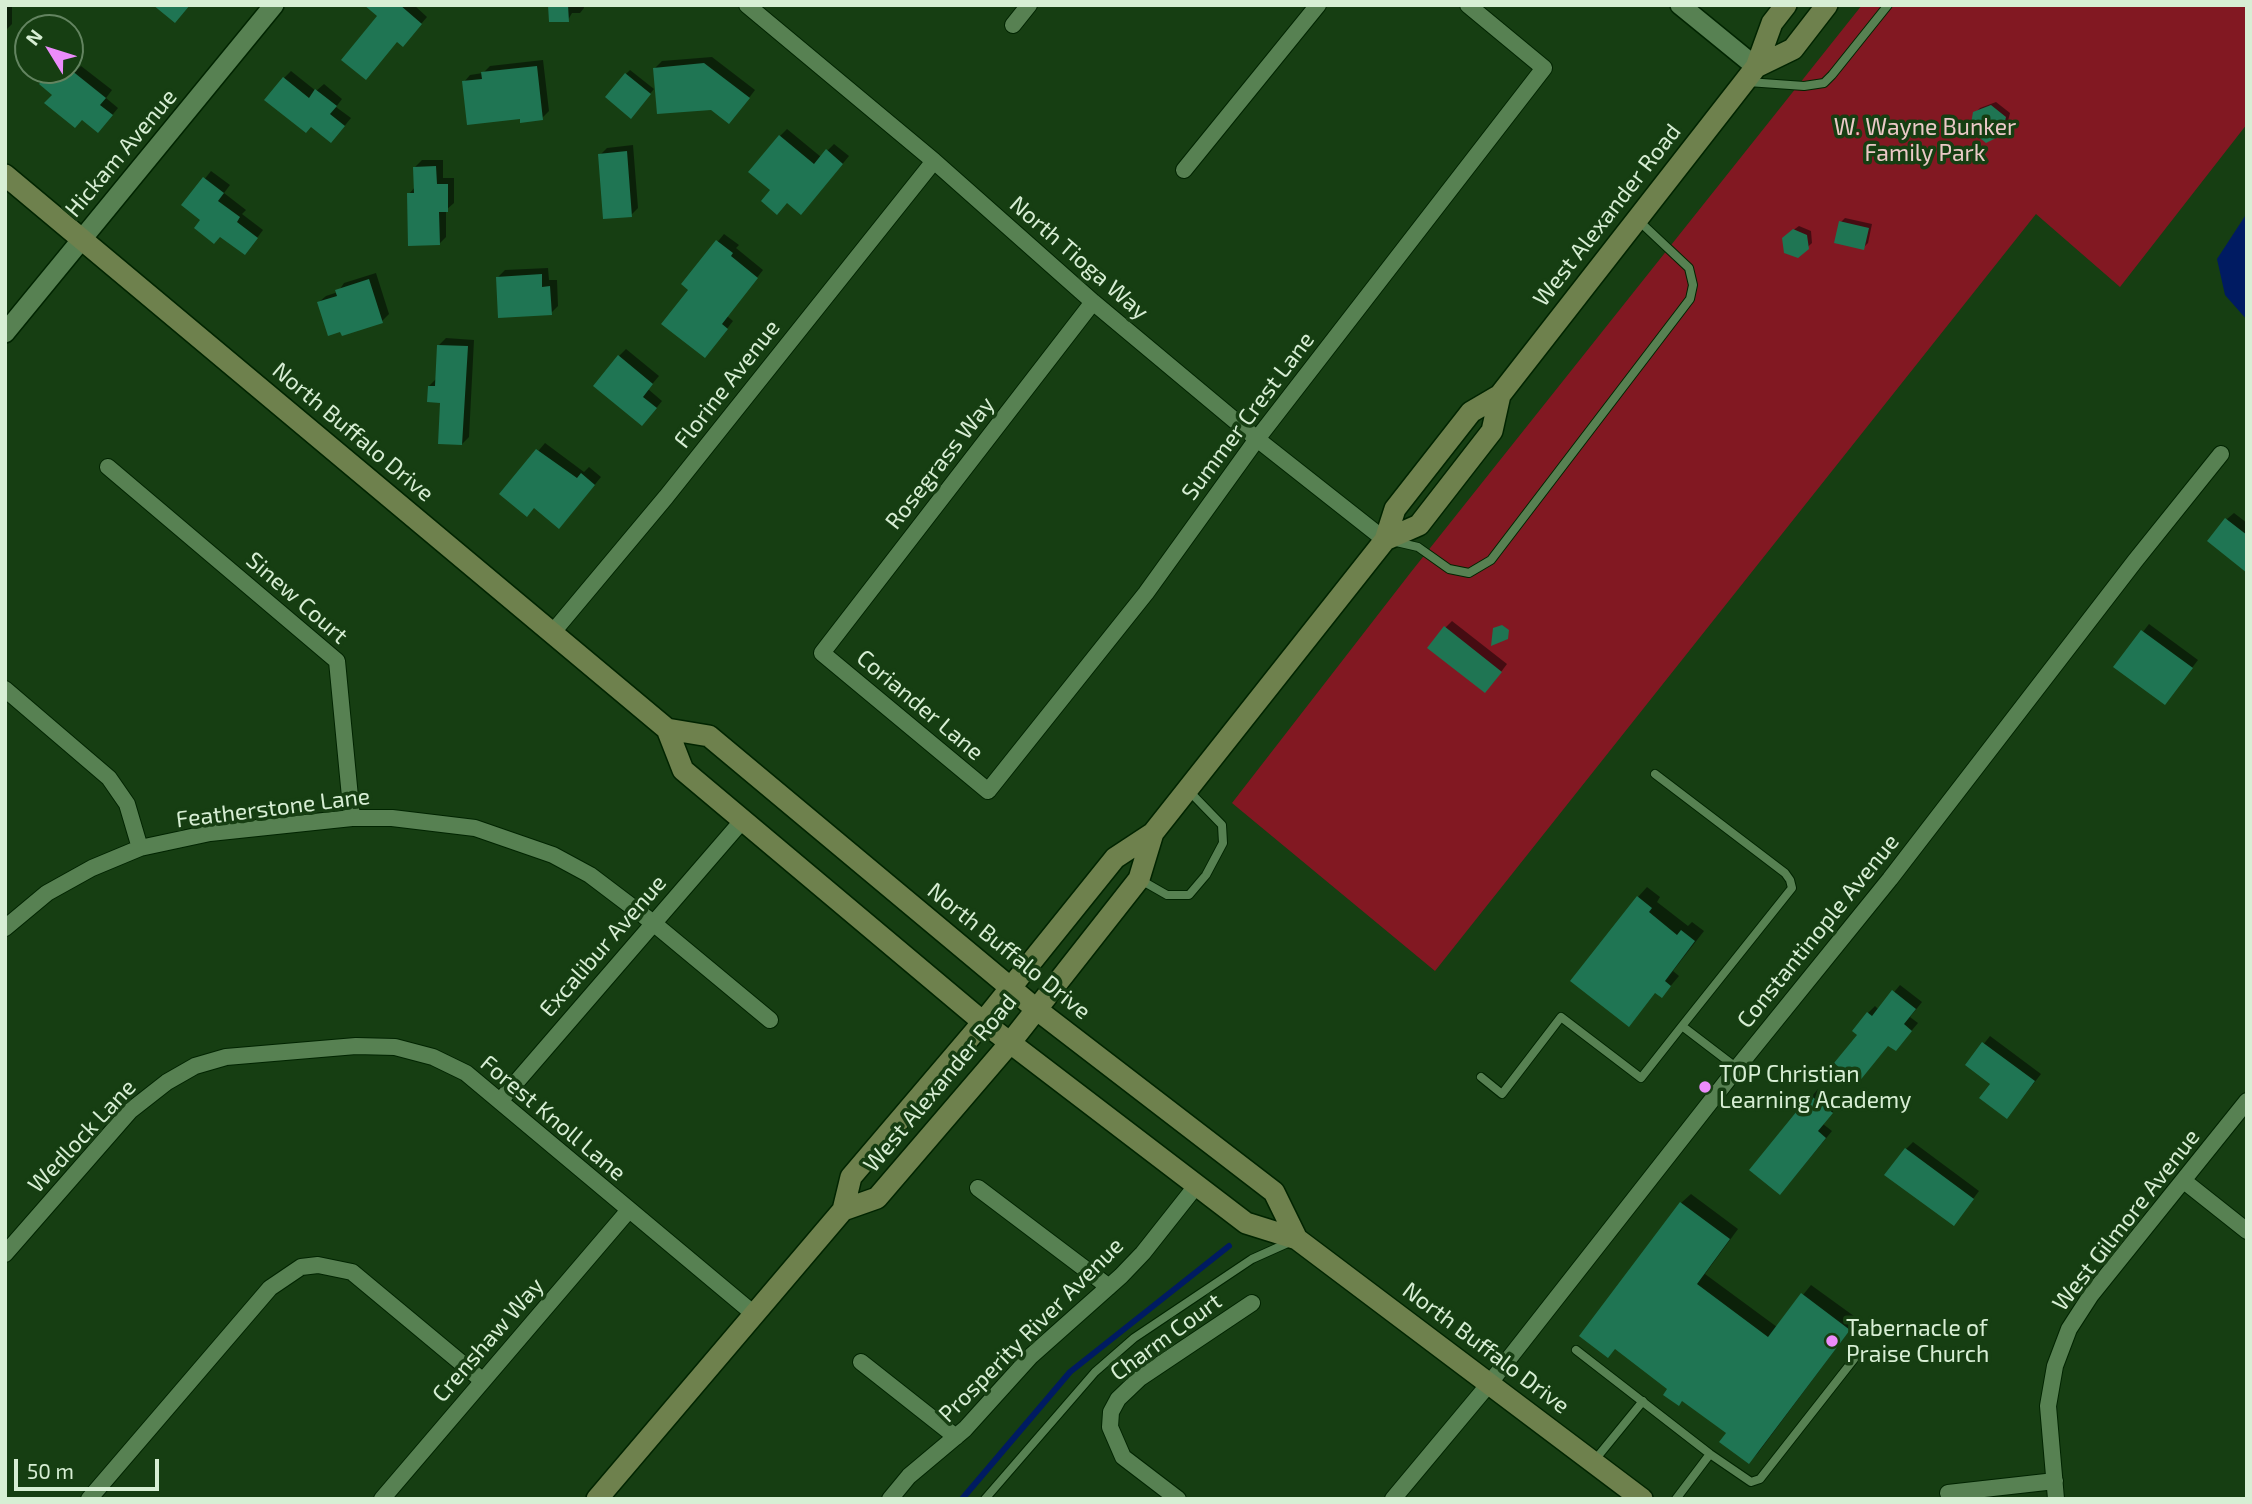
<!DOCTYPE html>
<html>
<head>
<meta charset="utf-8">
<style>
	body { margin:0 }
	#map { position:relative; width:2252px; height:1504px; overflow:hidden; background:#163e12; font-family:"Exo 2",sans-serif }
	canvas { display:block }
	.frame { position:absolute; inset:0; border:7px solid #d7eed4; pointer-events:none }
	.north { position:absolute; left:14px; top:14px; width:70px; height:70px; box-sizing:border-box; background:#163e12; border:2px solid #638460; border-radius:50%; rotate:308deg; font-size:19px; font-weight:700; line-height:28px; text-align:center; color:#d7eed4 }
	.north::after { content:''; display:block; margin:auto; width:24px; height:32px; background:#ec8cfb; clip-path:polygon(50% 0,100% 100%,50% 72%,0 100%) }
	.scale { position:absolute; left:14px; top:1459px; width:145px; height:32px; box-sizing:border-box; border:4px solid #d7eed4; border-top:0; padding-left:9px; font-size:21px; line-height:24px; white-space:nowrap; color:#d7eed4; -webkit-text-stroke:5px #163e12; paint-order:stroke }
</style>
</head>
<body>
<div id="map">
<canvas width="2252" height="1504"></canvas>
<div class="frame"></div>
<div class="north">N</div>
<div class="scale">50 m</div>
</div>
<script>
const ctx = document.querySelector('canvas').getContext('2d');
ctx.lineJoin = 'round';
function fillPath(path, color) {
  ctx.fillStyle = color;
  ctx.fill(path, 'evenodd');
}
function shape(rows) {
  const path = new Path2D();
  for (const r of rows) {
    path.moveTo(r[0], r[1]);
    for (let i = 2; i < r.length; i += 2) path.lineTo(r[i], r[i + 1]);
  }
  return path;
}
function trace(path, color, width, dash) {
  ctx.strokeStyle = color;
  ctx.lineWidth = width;
  ctx.lineCap = dash ? 'butt' : 'round';
  ctx.setLineDash(dash || []);
  ctx.stroke(path);
}
function label(font, color, halo, rows, align = 'center') {
  ctx.font = font + ' "Exo 2",sans-serif';
  ctx.lineWidth = 7;
  ctx.setLineDash([]);
  ctx.textBaseline = 'middle';
  ctx.strokeStyle = halo;
  ctx.fillStyle = color;
  for (const [text, x, y, turn = 0] of rows) {
    ctx.save();
    ctx.translate(x, y);
    ctx.rotate((+turn || 0) * Math.PI / 180);
    ctx.textAlign = isNaN(turn) ? turn : align;
    if (halo) ctx.strokeText(text, 0, 0);
    ctx.fillText(text, 0, 0);
    ctx.restore();
  }
}
fillPath(shape([
	[1862,5,2247,5,2247,124,2120,287,2036,214,1435,971,1232,803,1411,572]
]), '#821822');
fillPath(shape([
	[2247,213,2247,320,2225,295,2217,259]
]), '#001b62');
fillPath(shape([
	[5,5,12,5,12,24,5,31],
	[367,5,414,5,427,17,409,38],
	[550,5,584,5,584,8,580,13,572,13,568,20],
	[712,57,755,90,736,115,712,108,655,68,662,61],
	[543,60,549,111,542,118,521,117,464,82,470,75,483,73,490,66],
	[70,62,78,69,81,66,112,90,106,98,118,108,105,124,54,94,52,70,70,70],
	[630,70,654,89,635,112,626,74],
	[291,71,316,91,324,84,342,99,336,107,351,118,338,134,312,126,284,78],
	[1996,102,2010,113,2006,129,2001,134,1975,113,1980,108],
	[787,129,821,157,834,144,849,156,808,206,773,190,780,136],
	[633,145,638,208,631,215,600,155,607,148],
	[422,160,443,160,443,178,454,178,454,203,446,210,446,237,439,244,409,194,415,187,415,167],
	[211,171,230,185,224,193,246,210,242,214,263,230,251,246,221,235,184,205],
	[1845,218,1872,224,1868,243,1863,248,1841,222],
	[1799,226,1811,231,1812,243,1798,256,1788,234],
	[724,234,739,245,736,248,763,270,727,316,733,321,711,349,690,290,683,284],
	[548,268,549,280,557,280,558,306,551,313,498,277,505,270],
	[376,273,389,314,382,321,319,302,326,296,338,292,344,283],
	[446,338,474,340,469,437,462,444,442,401,429,386,437,378,439,345],
	[626,349,659,376,648,389,662,401,649,417,619,356],
	[545,443,584,472,589,467,601,477,566,520,502,494],
	[2234,513,2247,523,2247,570,2227,519],
	[1452,621,1507,664,1492,684,1445,628],
	[2149,624,2198,660,2165,703,2116,667],
	[1647,887,1660,897,1657,902,1688,926,1692,922,1704,931,1673,971,1679,976,1662,996,1638,897],
	[1900,985,1922,1002,1910,1017,1918,1023,1902,1042,1889,1044,1859,1035,1868,1013,1875,1006,1879,1010],
	[1990,1036,2041,1074,2013,1110,1992,1083,1967,1065],
	[1818,1089,1838,1105,1823,1124,1832,1131,1787,1186,1751,1169],
	[1913,1142,1979,1191,1954,1224,1906,1149],
	[1691,1194,1738,1229,1705,1274,1777,1327,1811,1285,1858,1319,1758,1453,1749,1462,1728,1433,1670,1388,1681,1203]
]), '#0007');
trace(shape([
	[962,1499,1070,1372,1229,1246]
]), '#001b62', 6);
fillPath(shape([
	[153,5,190,5,175,23],
	[364,5,400,5,422,24,403,47,397,42,366,80,341,60,377,16],
	[548,5,568,5,569,22,549,22],
	[704,63,750,98,729,124,711,110,657,114,653,68],
	[537,66,543,120,520,123,520,119,467,125,462,81,482,79,481,72],
	[50,70,71,70,106,98,100,105,113,115,98,133,82,120,75,128,44,103,52,95,39,84],
	[625,73,651,94,631,119,605,97],
	[283,77,309,98,315,89,337,106,330,114,345,126,331,143,311,127,306,133,264,100],
	[1991,105,2006,117,2002,135,1986,143,1970,130,1973,112],
	[779,135,814,164,826,149,843,164,801,215,787,203,777,215,761,201,770,190,748,172],
	[627,151,632,217,603,219,598,154],
	[436,166,437,184,448,184,448,212,439,212,440,245,408,246,407,193,414,193,413,167],
	[203,177,224,193,218,201,240,217,237,222,258,238,245,255,220,237,214,244,194,228,200,220,181,205],
	[1839,221,1869,228,1864,250,1834,243],
	[1793,229,1807,235,1809,249,1798,258,1784,253,1782,238],
	[716,240,733,253,731,256,758,278,722,324,728,329,705,358,661,324,688,290,681,284],
	[542,274,542,287,550,286,552,315,498,318,496,277],
	[369,279,383,323,342,336,340,332,328,336,317,302,337,296,335,290],
	[437,345,468,346,462,445,438,444,440,403,427,402,428,386,435,386],
	[618,355,653,384,643,397,657,408,642,426,593,386],
	[536,449,577,478,581,473,595,485,559,529,534,508,527,517,499,494],
	[2225,518,2247,535,2247,573,2207,541],
	[1502,625,1509,630,1508,639,1491,646,1493,628],
	[1444,626,1502,672,1485,693,1427,648],
	[2141,630,2193,668,2165,705,2113,667],
	[1637,896,1652,908,1649,912,1677,935,1681,930,1695,941,1665,981,1671,986,1662,998,1655,993,1629,1027,1570,981],
	[1892,990,1916,1009,1904,1024,1912,1031,1896,1051,1888,1046,1858,1083,1834,1063,1857,1035,1852,1031,1867,1012,1872,1016],
	[1982,1042,2035,1081,2007,1119,1979,1098,1990,1084,1965,1065],
	[1810,1095,1833,1113,1818,1131,1826,1138,1780,1195,1749,1170],
	[1905,1148,1974,1199,1954,1226,1884,1175],
	[1680,1202,1730,1239,1697,1284,1768,1337,1801,1293,1850,1330,1749,1464,1719,1442,1726,1433,1682,1401,1679,1406,1663,1395,1667,1389,1615,1349,1608,1358,1579,1336]
]), '#1f7553');
const service = shape([
	[1748,82,1804,86,1824,83,1832,75,1888,5],
	[1392,541,1418,547,1449,569,1469,573,1491,560,1690,299,1693,285,1689,268,1639,221],
	[1655,774,1785,873,1790,880,1792,888,1682,1026,1737,1068],
	[1139,879,1167,895,1189,895,1206,875,1223,843,1222,825,1189,791],
	[1481,1077,1502,1094,1561,1017,1641,1078,1682,1026],
	[1576,1350,1710,1454,1751,1482,1760,1479,1858,1354],
	[1594,1461,1643,1401],
	[985,1499,1095,1372,1134,1338,1252,1259,1290,1242],
	[1676,1499,1710,1454]
]);
const minor = shape([
	[747,5,934,161,1093,302,1257,439,1385,540],
	[1013,25,1029,5],
	[1184,170,1318,5],
	[1093,302,822,653,988,791,1146,593,1257,439,1544,68,1468,5],
	[108,467,337,661,352,818],
	[553,632,666,497,934,161],
	[5,689,109,778,127,804,140,848],
	[5,928,47,893,92,868,140,848,210,833,352,818,392,818,475,828,553,855,590,875,652,922,770,1020],
	[500,1101,742,821],
	[2184,1181,2247,1231],
	[978,1188,1109,1287],
	[5,1254,130,1111,167,1082,195,1066,226,1057,356,1046,395,1047,433,1057,466,1073,754,1314],
	[861,1362,956,1437],
	[1948,1493,2055,1481],
	[89,1499,270,1288,301,1267,318,1265,352,1272,483,1381],
	[382,1499,629,1210],
	[890,1499,909,1476,965,1429,1031,1356,1121,1276,1143,1253,1196,1186],
	[1178,1499,1123,1457,1110,1427,1111,1412,1118,1399,1140,1378,1252,1303],
	[1393,1499,1489,1384,1737,1068,1890,879,2135,561,2221,454],
	[2056,1499,2048,1406,2055,1366,2069,1329,2091,1295,2247,1101]
]);
const tertiary = shape([
	[1680,5,1756,67],
	[5,333,274,5]
]);
const secondary = shape([
	[1756,67,1793,49,1827,5],
	[5,175,667,729,683,770,983,1022,1246,1223,1297,1239,1642,1499],
	[1385,540,1419,525,1492,431,1500,395],
	[667,729,709,736,1036,1009,1274,1192,1297,1239],
	[843,1210,877,1198,1010,1043,1139,879,1153,833],
	[597,1499,843,1210,851,1177,983,1022,1115,858,1153,833,1385,540,1395,509,1471,412,1500,395,1756,67,1772,23,1786,5]
]);
trace(service, '#002400', 10);
trace(minor, '#002400', 18);
trace(tertiary, '#002400', 22);
trace(secondary, '#002400', 24);
trace(service, '#578152', 8);
trace(minor, '#578152', 16);
trace(tertiary, '#578152', 19);
trace(secondary, '#6e814d', 21);
for (const [x, y, r, color] of [
	[1705,1087,7,"#ec8cfb"],
	[1832,1341,7,"#ec8cfb"]
]) {
  const dot = new Path2D();
  dot.arc(x, y, r, 0, 2 * Math.PI);
  ctx.fillStyle = color;
  ctx.fill(dot);
  trace(dot, '#163e12', 2.5);
}
label('23px', '#ebc9c7', '#163e12', [
	["W. Wayne Bunker",1925,127],
	["Family Park",1925,153]
]);
label('23px', '#d7eed4', '#163e12', [
	["Hickam Avenue",121,153,-50],
	["West Alexander Road",1607,215,-52],
	["North Tioga Way",1079,258,41],
	["Florine Avenue",727,384,-52],
	["Summer Crest Lane",1248,416,-53],
	["North Buffalo Drive",353,432,40],
	["Rosegrass Way",940,463,-52],
	["Sinew Court",297,598,41],
	["Coriander Lane",920,705,40],
	["Featherstone Lane",273,808,-7],
	["Constantinople Avenue",1818,931,-51],
	["Excalibur Avenue",603,946,-49],
	["North Buffalo Drive",1009,951,39],
	["West Alexander Road",940,1083,-50],
	["Forest Knoll Lane",553,1118,40],
	["Wedlock Lane",82,1136,-47],
	["West Gilmore Avenue",2126,1220,-52],
	["Prosperity River Avenue",1031,1330,-45],
	["Charm Court",1166,1337,-36],
	["Crenshaw Way",488,1340,-49],
	["North Buffalo Drive",1486,1348,37]
]);
label('23px', '#d7eed4', '#163e12', [
	["TOP Christian",1719,1074],
	["Learning Academy",1719,1100],
	["Tabernacle of",1846,1328],
	["Praise Church",1846,1354]
], 'left');
</script>
</body>
</html>
